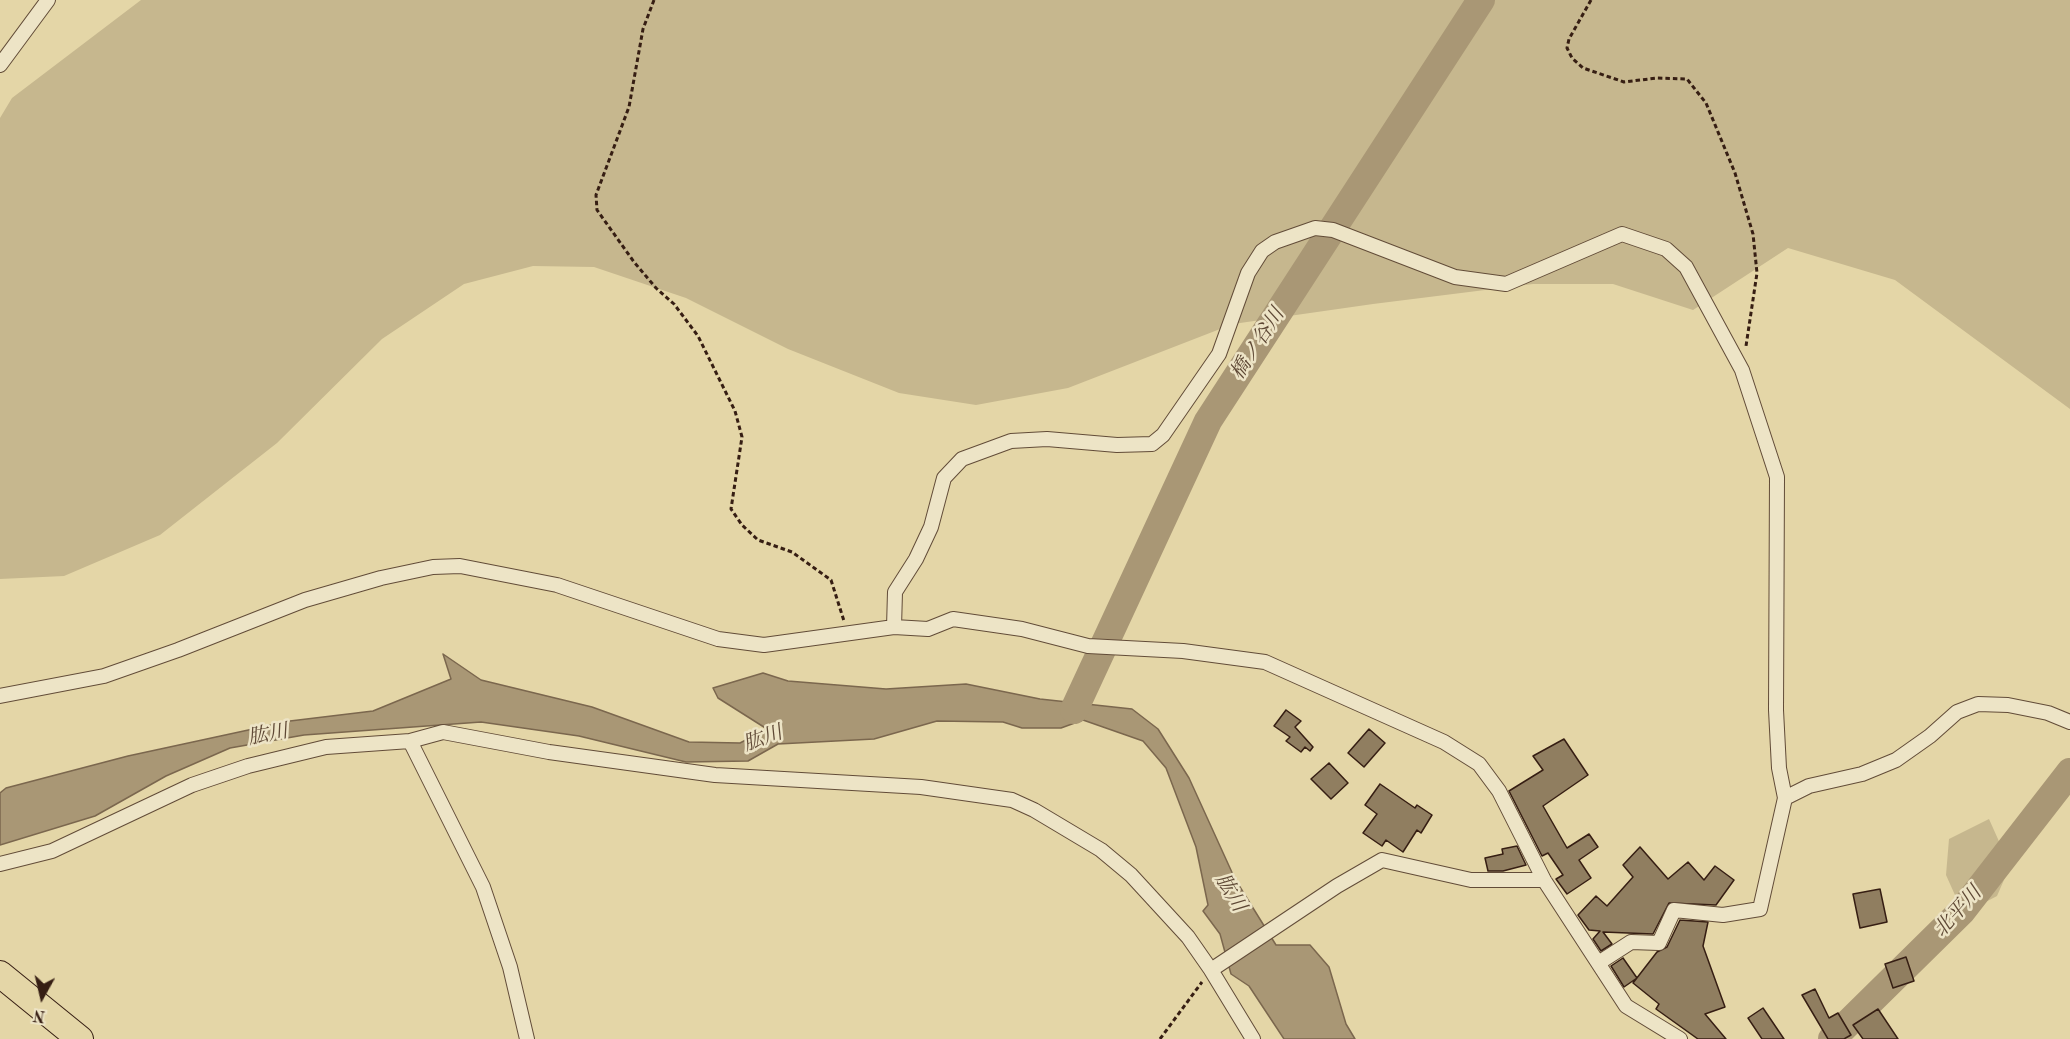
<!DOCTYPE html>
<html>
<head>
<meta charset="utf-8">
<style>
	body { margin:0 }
	#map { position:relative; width:2070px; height:1039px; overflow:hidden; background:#e4d6a7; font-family:"Old Standard TT",serif }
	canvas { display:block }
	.north { position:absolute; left:12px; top:967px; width:60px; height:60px; -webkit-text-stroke:4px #ede4c6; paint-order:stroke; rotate:188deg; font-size:16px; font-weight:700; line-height:24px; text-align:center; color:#361e13 }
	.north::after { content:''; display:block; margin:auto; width:21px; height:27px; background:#361e13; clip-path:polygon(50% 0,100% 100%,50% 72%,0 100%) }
</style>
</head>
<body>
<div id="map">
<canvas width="2070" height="1039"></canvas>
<div class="north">N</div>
</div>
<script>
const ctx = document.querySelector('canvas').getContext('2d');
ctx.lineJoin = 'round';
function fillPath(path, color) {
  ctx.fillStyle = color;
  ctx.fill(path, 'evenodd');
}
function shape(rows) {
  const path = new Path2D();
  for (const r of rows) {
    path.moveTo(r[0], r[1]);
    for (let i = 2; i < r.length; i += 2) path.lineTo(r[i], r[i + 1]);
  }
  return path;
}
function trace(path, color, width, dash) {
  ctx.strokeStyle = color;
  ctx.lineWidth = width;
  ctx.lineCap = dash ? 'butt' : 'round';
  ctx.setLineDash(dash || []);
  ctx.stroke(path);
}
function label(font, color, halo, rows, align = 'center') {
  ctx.font = font + ' "Old Standard TT","Noto Serif JP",serif';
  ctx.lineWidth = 5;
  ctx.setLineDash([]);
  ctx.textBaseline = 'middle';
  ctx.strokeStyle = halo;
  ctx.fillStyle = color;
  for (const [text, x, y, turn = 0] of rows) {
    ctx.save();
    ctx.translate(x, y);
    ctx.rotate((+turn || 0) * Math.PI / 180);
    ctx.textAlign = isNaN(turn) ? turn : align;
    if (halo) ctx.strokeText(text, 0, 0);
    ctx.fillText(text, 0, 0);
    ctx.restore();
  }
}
fillPath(shape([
	[141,0,2070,0,2070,409,1895,280,1788,248,1693,310,1613,284,1533,284,1373,304,1233,324,1068,388,976,405,899,393,788,349,686,298,594,267,533,266,464,284,382,339,277,443,160,535,64,576,0,579,0,118,12,98],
	[1989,819,2010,866,1997,896,1978,906,1959,904,1946,875,1949,839]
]), '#c6b78e');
const water = shape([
	[443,654,481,680,592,707,689,742,740,743,767,729,718,698,713,688,763,673,788,681,886,689,966,684,1040,699,1132,709,1158,729,1189,778,1235,879,1276,945,1310,945,1329,967,1346,1024,1355,1039,1284,1039,1249,986,1231,974,1220,934,1203,911,1208,905,1196,847,1166,768,1143,741,1083,720,1061,728,1022,728,1003,722,937,721,874,739,778,744,748,761,686,762,579,736,481,722,304,735,230,748,166,776,95,816,0,845,0,793,6,788,128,756,290,721,373,711,451,679,443,654]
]);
fillPath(water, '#a99775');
trace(water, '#7b674e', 1.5);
trace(shape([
	[1074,710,1208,421,1481,0],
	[1832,1039,1962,911,2070,772]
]), '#a99775', 28);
const building = shape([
	[1286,710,1301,721,1295,727,1313,747,1310,751,1305,747,1301,752,1286,741,1290,737,1274,726,1286,710],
	[1369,729,1385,743,1364,767,1348,753,1369,729],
	[1564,739,1588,775,1543,806,1567,848,1589,834,1598,847,1579,860,1591,878,1567,894,1556,879,1563,875,1548,853,1542,856,1509,791,1543,770,1533,756,1564,739],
	[1329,763,1348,783,1331,799,1311,779,1329,763],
	[1380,784,1415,808,1417,805,1432,815,1421,833,1417,830,1403,852,1386,840,1382,846,1363,833,1377,814,1365,805,1380,784],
	[1517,846,1526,865,1503,871,1488,871,1485,858,1503,854,1502,849,1517,846],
	[1640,847,1668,879,1688,862,1704,880,1715,866,1734,880,1716,905,1669,903,1653,934,1603,932,1612,944,1601,951,1593,939,1600,931,1589,930,1578,915,1596,896,1607,906,1633,877,1623,865,1640,847],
	[1880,889,1887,922,1860,928,1853,894,1880,889],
	[1680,920,1708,922,1703,946,1725,1007,1705,1014,1726,1039,1698,1039,1656,1009,1659,1004,1633,983,1657,952,1667,947,1680,920],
	[1906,957,1914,981,1893,988,1885,964,1906,957],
	[1623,958,1637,978,1624,987,1611,966,1623,958],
	[1815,989,1829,1018,1838,1013,1851,1035,1844,1039,1828,1039,1802,995,1815,989],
	[1763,1008,1784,1039,1762,1039,1748,1018,1763,1008],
	[1878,1009,1898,1039,1863,1039,1853,1025,1878,1009]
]);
fillPath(building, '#907e60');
trace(building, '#361e13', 1.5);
const minor = shape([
	[0,65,48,0],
	[894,627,895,592,916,559,931,527,944,478,962,459,1011,441,1047,439,1117,445,1152,444,1163,435,1219,354,1248,273,1262,251,1275,242,1315,228,1333,230,1455,277,1506,284,1622,234,1666,249,1686,267,1742,370,1777,477,1776,710,1779,768,1785,798,1760,909,1723,915,1674,910,1659,943,1631,942,1600,962],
	[0,696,104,676,178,650,305,600,381,578,433,567,460,566,557,585,718,639,764,645,894,627,928,629,953,619,1022,629,1088,646,1183,651,1265,662,1444,742,1479,764,1499,791,1544,880,1626,1006,1680,1039],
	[410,741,483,887,510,967,527,1039],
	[1785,798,1809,786,1862,774,1896,760,1930,736,1957,712,1978,704,2008,705,2048,713,2070,722],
	[0,864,52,851,192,785,248,766,326,747,410,741,443,732,549,752,715,775,921,787,1012,800,1034,810,1101,850,1131,875,1188,937,1211,970,1253,1039],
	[1211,970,1337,886,1382,860,1471,880,1544,880]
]);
const motorway = shape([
	[0,974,80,1039]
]);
trace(minor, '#624c38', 16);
trace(motorway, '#361e13', 28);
trace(shape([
	[654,0,643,29,629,107,596,195,597,210,634,262,656,288,674,304,698,336,735,411,742,437,731,509,742,525,758,540,792,552,831,580,844,621],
	[1591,0,1569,39,1567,48,1572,58,1583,68,1624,82,1657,78,1687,79,1706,103,1735,173,1753,234,1757,273,1746,346],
	[1160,1039,1202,982]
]), '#361e13', 3, [4.5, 3]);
trace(minor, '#ede4c6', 14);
trace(motorway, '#e4d6a7', 26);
label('italic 20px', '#5e4835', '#ede4c6', [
	["橋ノ谷川",1258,344,-57],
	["肱川",268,735,-11],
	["肱川",763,739,-20],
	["肱川",1230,893,59],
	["北平川",1958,912,-48]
]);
</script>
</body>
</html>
